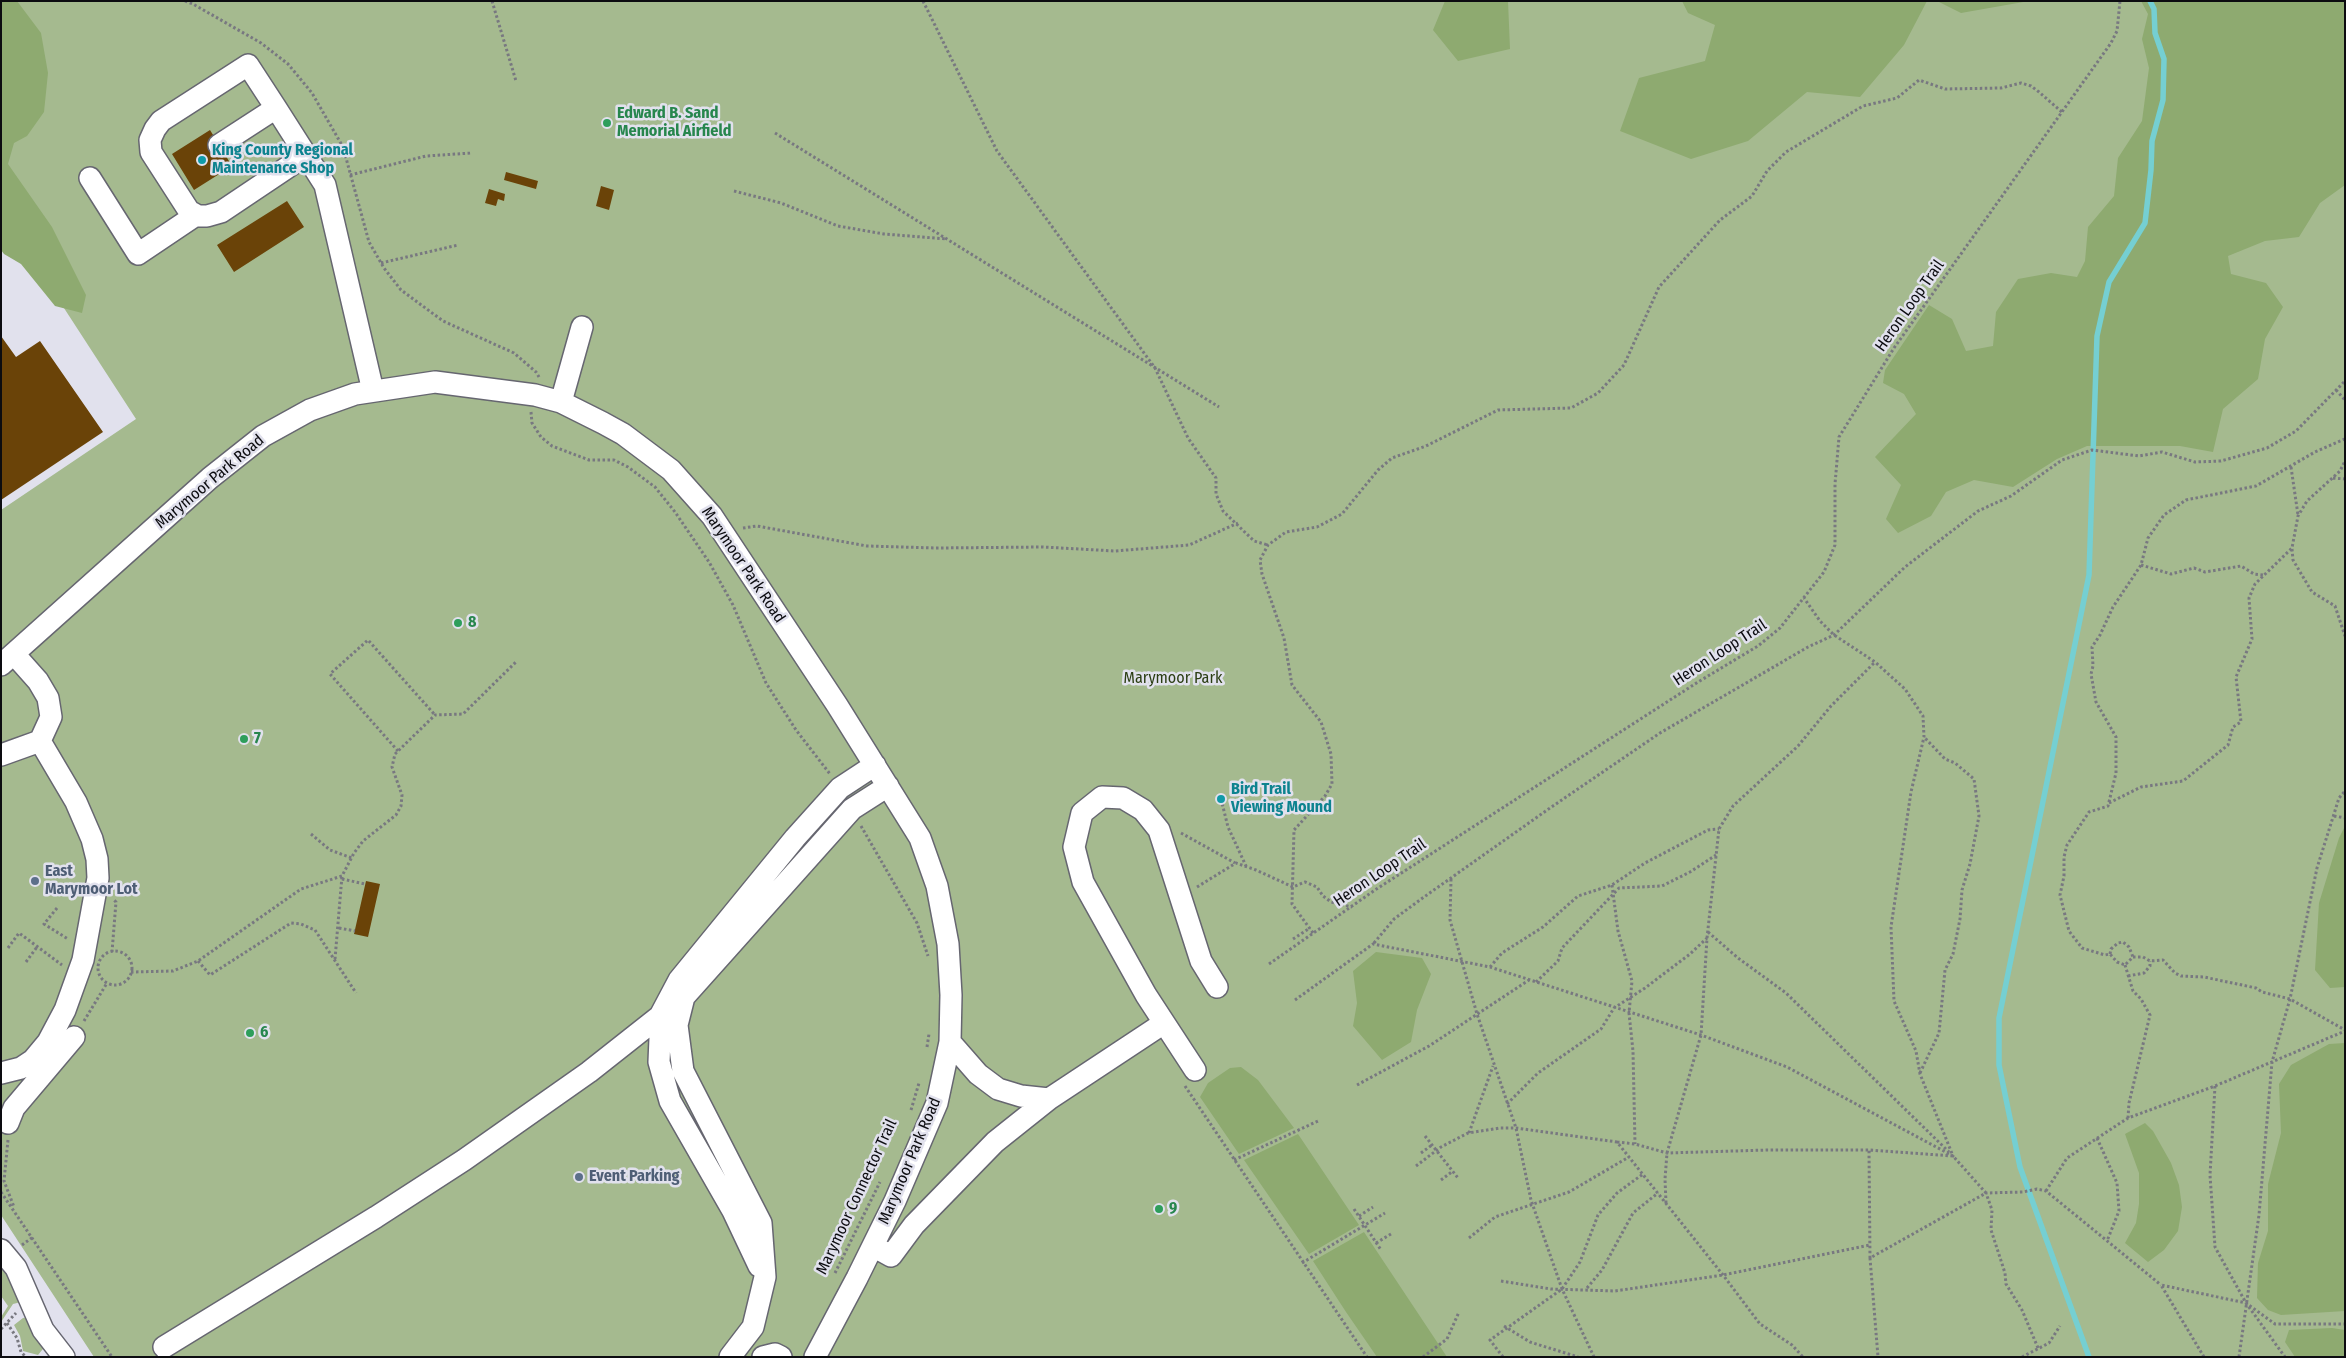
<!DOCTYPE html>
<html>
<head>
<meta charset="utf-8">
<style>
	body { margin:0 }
	#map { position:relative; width:2346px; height:1358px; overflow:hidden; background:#e1e1ed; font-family:"Fira Sans Condensed",sans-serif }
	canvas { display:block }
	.frame { position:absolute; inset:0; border:2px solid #0c0c10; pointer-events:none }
</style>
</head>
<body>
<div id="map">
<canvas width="2346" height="1358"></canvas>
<div class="frame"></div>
</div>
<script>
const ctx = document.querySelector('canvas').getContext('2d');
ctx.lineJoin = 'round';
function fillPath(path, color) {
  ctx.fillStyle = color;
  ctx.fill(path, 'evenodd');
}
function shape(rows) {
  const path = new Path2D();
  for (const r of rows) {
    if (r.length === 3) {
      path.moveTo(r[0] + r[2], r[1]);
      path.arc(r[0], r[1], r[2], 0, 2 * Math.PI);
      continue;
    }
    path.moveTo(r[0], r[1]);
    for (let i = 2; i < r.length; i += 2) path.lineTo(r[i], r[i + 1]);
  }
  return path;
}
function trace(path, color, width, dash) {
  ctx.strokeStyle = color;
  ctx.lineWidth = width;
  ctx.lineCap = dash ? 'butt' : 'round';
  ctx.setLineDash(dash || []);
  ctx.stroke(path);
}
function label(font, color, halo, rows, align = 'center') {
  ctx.font = font + ' "Fira Sans Condensed",sans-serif';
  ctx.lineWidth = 5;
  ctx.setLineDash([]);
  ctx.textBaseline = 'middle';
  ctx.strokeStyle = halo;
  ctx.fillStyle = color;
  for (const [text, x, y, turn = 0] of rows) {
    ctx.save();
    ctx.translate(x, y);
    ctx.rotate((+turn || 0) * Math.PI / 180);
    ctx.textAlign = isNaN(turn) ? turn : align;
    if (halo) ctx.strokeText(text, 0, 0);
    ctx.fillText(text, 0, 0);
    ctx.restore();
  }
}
fillPath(shape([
	[1,1,2345,1,2345,1357,94,1357,1,1215,1,510,136,419,1,211],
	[1,1258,25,1301,13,1304,1,1322,1,1317,8,1306,1,1296],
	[31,1317,47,1344,38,1355,23,1351,20,1336,14,1325,23,1318]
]), '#a5ba8f');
fillPath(shape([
	[1,1,17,1,41,33,48,73,44,112,27,136,14,143,8,164,52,227,86,295,82,313,55,306,21,264,4,254,1,250],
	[1445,1,1508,1,1510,49,1458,61,1433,30],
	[1682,1,1927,1,1904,45,1860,97,1807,92,1748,141,1691,159,1620,131,1639,78,1705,61,1715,25,1688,13],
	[1937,1,2029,1,1961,13],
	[2141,1,2345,1,2345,185,2320,203,2299,237,2265,241,2228,256,2231,274,2266,283,2283,307,2265,339,2258,379,2223,409,2213,452,2180,446,2087,446,2057,459,2013,487,1974,480,1946,492,1931,516,1898,533,1886,519,1901,485,1875,457,1916,414,1904,394,1883,383,1885,370,1929,305,1952,319,1966,351,1993,346,1996,312,2018,279,2051,273,2077,277,2085,261,2088,227,2114,196,2118,158,2142,121,2149,68,2142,39,2148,14],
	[2345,826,2345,987,2330,988,2315,970,2319,903,2339,838],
	[1376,952,1422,958,1431,974,1417,1010,1411,1042,1382,1060,1353,1026,1357,1003,1353,971],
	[2345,1043,2345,1311,2281,1315,2268,1310,2257,1298,2258,1263,2268,1231,2268,1184,2281,1133,2279,1084,2291,1065,2329,1044],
	[1241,1067,1258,1080,1294,1128,1239,1154,1200,1097,1208,1083,1230,1068],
	[2145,1123,2153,1131,2171,1163,2179,1185,2182,1207,2178,1231,2164,1250,2148,1262,2125,1243,2136,1223,2139,1204,2139,1173,2125,1134],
	[1298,1134,1359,1225,1309,1254,1244,1160],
	[1364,1232,1447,1357,1377,1357,1346,1312,1313,1261],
	[2332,1328,2345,1330,2345,1357,2295,1357,2285,1342,2289,1330]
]), '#8eaa70');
trace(shape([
	[2089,1357,2020,1167,1999,1065,1999,1018,2089,575,2097,336,2109,282,2145,223,2151,170,2152,141,2163,100,2164,59,2155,33,2154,9,2150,1]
]), '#75cfd2', 5.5);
fillPath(shape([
	[210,130,232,166,194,190,172,154],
	[506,172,538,181,536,189,504,180],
	[601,186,614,190,609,210,596,206],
	[489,189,505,194,504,201,498,199,496,206,485,203],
	[287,201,304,227,234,272,217,245],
	[1,336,16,357,40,341,103,432,1,500],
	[366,881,380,884,368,937,354,934]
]), '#6a4308');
const minor = shape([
	[219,145,276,108],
	[306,155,221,212,207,216,198,216,189,211,151,152,150,140,155,129,161,121,248,65,276,108,325,185,373,391],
	[90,178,138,254,196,215],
	[561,402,582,327],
	[1,665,210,478,263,436,310,410,355,394,435,382,535,395,561,402,603,423,623,434,671,470,712,516,837,705,920,838,937,886,948,944,951,995,950,1042,937,1103,895,1201,857,1278,815,1357],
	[1,755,40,741],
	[950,1042,978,1074,998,1089,1021,1096,1049,1099],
	[1195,1070,1146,995,1083,882,1074,847,1082,813,1102,797,1123,798,1143,810,1159,830,1201,961,1217,987],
	[1,1073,21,1068,33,1060,48,1042,65,1010,83,960,98,878,97,859,92,839,76,802,40,741,51,717,48,698,38,681,14,654],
	[8,1123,14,1108,74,1037],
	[873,1246,891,1256,914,1225,995,1142,1049,1099,1164,1023],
	[1,1250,16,1268,43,1330,64,1357],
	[759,1266,733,1211,670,1101,659,1062,661,1014,679,980,795,838,840,788,875,765],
	[164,1347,376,1217,464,1160,589,1072,684,997],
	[730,1357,753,1327,765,1277,761,1223,683,1071,677,1025,684,997,852,809,888,786],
	[763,1357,775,1354,781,1357]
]);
trace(minor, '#666670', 24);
trace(shape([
	[185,1,193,4,261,43,288,64,312,93,343,147,369,242,384,268,401,290,443,321,514,353,536,372,539,377],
	[492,1,516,81],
	[923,1,997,151,1155,368,1188,438,1216,478,1216,494,1223,511,1254,541,1268,545],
	[775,133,1219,407],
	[350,175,426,156,472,153],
	[734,191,781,203,838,226,884,234,947,239],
	[381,263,458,245],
	[2336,390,2345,400],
	[531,412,532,423,541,437,552,446,589,460,614,460,628,467,655,487,675,512,709,562,733,605,766,683,796,730,830,774],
	[2345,439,2315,452,2256,486,2186,500,2164,515,2148,538,2141,565,2113,607,2100,635,2092,647,2093,666,2091,674,2096,702,2116,737,2116,773,2108,806,2089,812,2067,845,2064,857,2064,876,2060,895,2069,931,2082,948,2105,955,2110,954,2117,962,2125,965,2133,957,2143,957,2150,961,2163,960,2175,973,2181,976,2204,977,2256,988,2262,992,2290,999,2345,1030],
	[2291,467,2298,515],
	[2333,478,2345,479],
	[743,528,757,526,867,546,936,548,1043,547,1115,551,1189,545,1238,523],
	[2292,549,2293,560,2312,592,2335,606,2345,636],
	[2141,565,2171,574,2194,568,2205,572,2241,566,2254,574,2263,575],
	[398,751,330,674,368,640,435,715],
	[1221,799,1228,827,1246,866],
	[2109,803,2141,787,2183,781,2228,745,2233,727,2241,722,2236,677,2252,639,2249,598,2255,584,2292,548,2298,516,2307,501,2340,471,2345,461],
	[2334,816,2345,818],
	[861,826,917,923,928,956],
	[1181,833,1235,863],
	[311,834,330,850,352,858],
	[342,879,365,884],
	[1451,879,1450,920,1477,1014,1516,1128,1531,1200,1562,1289,1594,1357],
	[1612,885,1618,931,1632,981,1629,1013,1633,1051,1635,1144],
	[1197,887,1236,863,1256,870,1293,887,1305,882,1317,887,1323,896,1331,902,1352,907],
	[57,908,44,924,68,939],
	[339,928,355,931],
	[1708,932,1738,958,1786,993,1949,1152],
	[1313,933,1292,904,1294,830,1325,796,1332,784,1331,754,1321,722,1292,685,1284,638,1262,574,1260,560,1268,545,1286,532,1317,527,1342,514,1378,470,1392,458,1426,446,1498,410,1571,408,1598,393,1624,365,1659,287,1720,220,1752,196,1767,171,1786,152,1863,106,1897,98,1919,80,1945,89,2001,88,2021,83,2031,86,2039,92,2063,113],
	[1293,939,1310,928],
	[1374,943,1394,919,1424,897,1550,808,1660,733,1808,647,1834,635,1905,567,1978,511,2011,496,2062,460,2092,450,2139,456,2162,452,2195,462,2221,461,2267,448,2296,431,2345,381],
	[8,948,19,933,62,965],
	[115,968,17],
	[112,952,116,902,113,899],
	[2110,954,2111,949,2118,943,2123,942,2129,947,2133,957],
	[335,959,342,876],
	[198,961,210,975,291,923,301,924,315,930,356,993],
	[26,962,37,947],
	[1269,964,1375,890,1698,682,1758,646,1780,628,1824,572,1835,545,1835,484,1839,437,1894,348,2111,43,2117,31,2120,1],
	[2125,965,2133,991,2141,999,2150,1015,2129,1103,2128,1118],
	[1490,967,1502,953,1543,927,1578,896,1612,885,1645,863,1708,830,1719,829],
	[131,972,173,971,198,961,301,889,342,876,354,853,363,841,396,815,401,806,402,795,392,767,395,754,435,715,463,714,517,661],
	[2128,976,2144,973,2150,966,2150,961],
	[1536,982,1558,961,1562,948,1619,888,1662,886,1690,872,1716,855],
	[1295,1000,1373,944,1490,967,1701,1035,1787,1067,1953,1156,1920,1074,1916,1051,1894,1001,1891,927,1911,792,1924,737,1923,716,1905,689,1875,662,1834,635,1820,621,1804,598],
	[84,1021,107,983],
	[927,1047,929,1034],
	[1920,1073,1939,1033,1945,970,1953,954,1960,919,1962,890,1970,864,1979,816,1974,779,1955,763,1945,759,1924,737],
	[1357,1085,1429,1046,1529,980],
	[1185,1086,1367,1357],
	[2215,1086,2210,1175,2215,1247,2246,1303,2285,1357],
	[1507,1104,1538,1073,1601,1029,1614,1008,1645,988,1690,954,1707,938],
	[911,1110,919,1083],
	[1469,1133,1493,1066],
	[1425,1136,1458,1178],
	[2097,1138,2117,1183,2119,1211,2107,1241],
	[8,1140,4,1181,14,1207],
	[1617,1142,1635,1144,1667,1153,1768,1150,1869,1150,1953,1156,1986,1193,1870,1258,1869,1150],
	[1421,1153,1432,1145],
	[1234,1160,1318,1121],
	[1416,1166,1441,1147,1468,1133,1500,1128,1516,1128,1617,1142,1723,1275,1760,1324,1792,1345,1803,1357],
	[1441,1180,1453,1171],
	[2046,1191,2067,1158,2128,1118,2215,1086,2345,1031],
	[1,1192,112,1357],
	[1666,1203,1665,1179,1667,1153,1701,1035,1707,938,1719,829,1733,806,1798,746,1831,706,1875,662],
	[1354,1209,1381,1250],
	[1359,1216,1373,1207],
	[1469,1238,1495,1217,1569,1192,1629,1157],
	[1376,1243,1391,1234],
	[22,1245,33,1237],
	[1870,1258,1878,1357],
	[1302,1263,1385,1213],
	[835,1273,880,1182],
	[1501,1281,1551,1289,1615,1291,1723,1275,1870,1245],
	[1587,1288,1602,1270,1633,1213,1658,1193],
	[7,1323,17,1338,21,1352,26,1357],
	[1504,1326,1530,1342,1578,1357],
	[1,1329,16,1313],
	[2038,1348,2022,1310,2006,1284,2005,1273,1991,1230,1992,1210,1986,1193,2023,1192,2037,1189,2046,1191,2161,1285],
	[1423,1357,1447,1339,1459,1312],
	[1503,1357,1490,1340,1562,1289,1580,1262,1598,1215,1617,1193,1643,1174],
	[2022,1357,2049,1343,2060,1326],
	[2204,1357,2161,1285,2246,1303,2275,1324,2345,1324],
	[2239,1357,2259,1215,2272,1062,2290,999,2317,868,2339,798,2345,791]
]), '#787880', 3, [2.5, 2.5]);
trace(minor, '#fff', 21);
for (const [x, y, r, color] of [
	[607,123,5,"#2e9e5b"],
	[202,160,5,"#0f9aa8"],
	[458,623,5,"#2e9e5b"],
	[244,739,5,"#2e9e5b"],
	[1221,799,5,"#0f9aa8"],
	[35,881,5,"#5c6f8a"],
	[250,1033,5,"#2e9e5b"],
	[579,1177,5,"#5c6f8a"],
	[1159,1209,5,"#2e9e5b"]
]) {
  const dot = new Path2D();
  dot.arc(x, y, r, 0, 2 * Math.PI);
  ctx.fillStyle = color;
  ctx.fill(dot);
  trace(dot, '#e1e1ed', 2);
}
label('bold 16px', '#27864d', '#e1e1ed', [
	["Edward B. Sand",617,114],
	["Memorial Airfield",617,132],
	["8",468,623],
	["7",254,739],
	["6",260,1033],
	["9",1169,1209]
], 'left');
label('bold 16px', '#0d838f', '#e1e1ed', [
	["King County Regional",212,151],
	["Maintenance Shop",212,169],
	["Bird Trail",1231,790],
	["Viewing Mound",1231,808]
], 'left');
label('16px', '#0c0c10', '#e1e1ed', [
	["Heron Loop Trail",1910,306,-55],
	["Marymoor Park Road",210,482,-40],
	["Marymoor Park Road",743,565,56],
	["Heron Loop Trail",1720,653,-33],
	["Heron Loop Trail",1380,873,-34],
	["Marymoor Park Road",910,1161,-67],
	["Marymoor Connector Trail",857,1197,-65]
]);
label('16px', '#2b3e13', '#e1e1ed', [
	["Marymoor Park",1173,679]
]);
label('bold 16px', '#4e5e75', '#e1e1ed', [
	["East",45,872],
	["Marymoor Lot",45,890],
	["Event Parking",589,1177]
], 'left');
</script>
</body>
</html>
